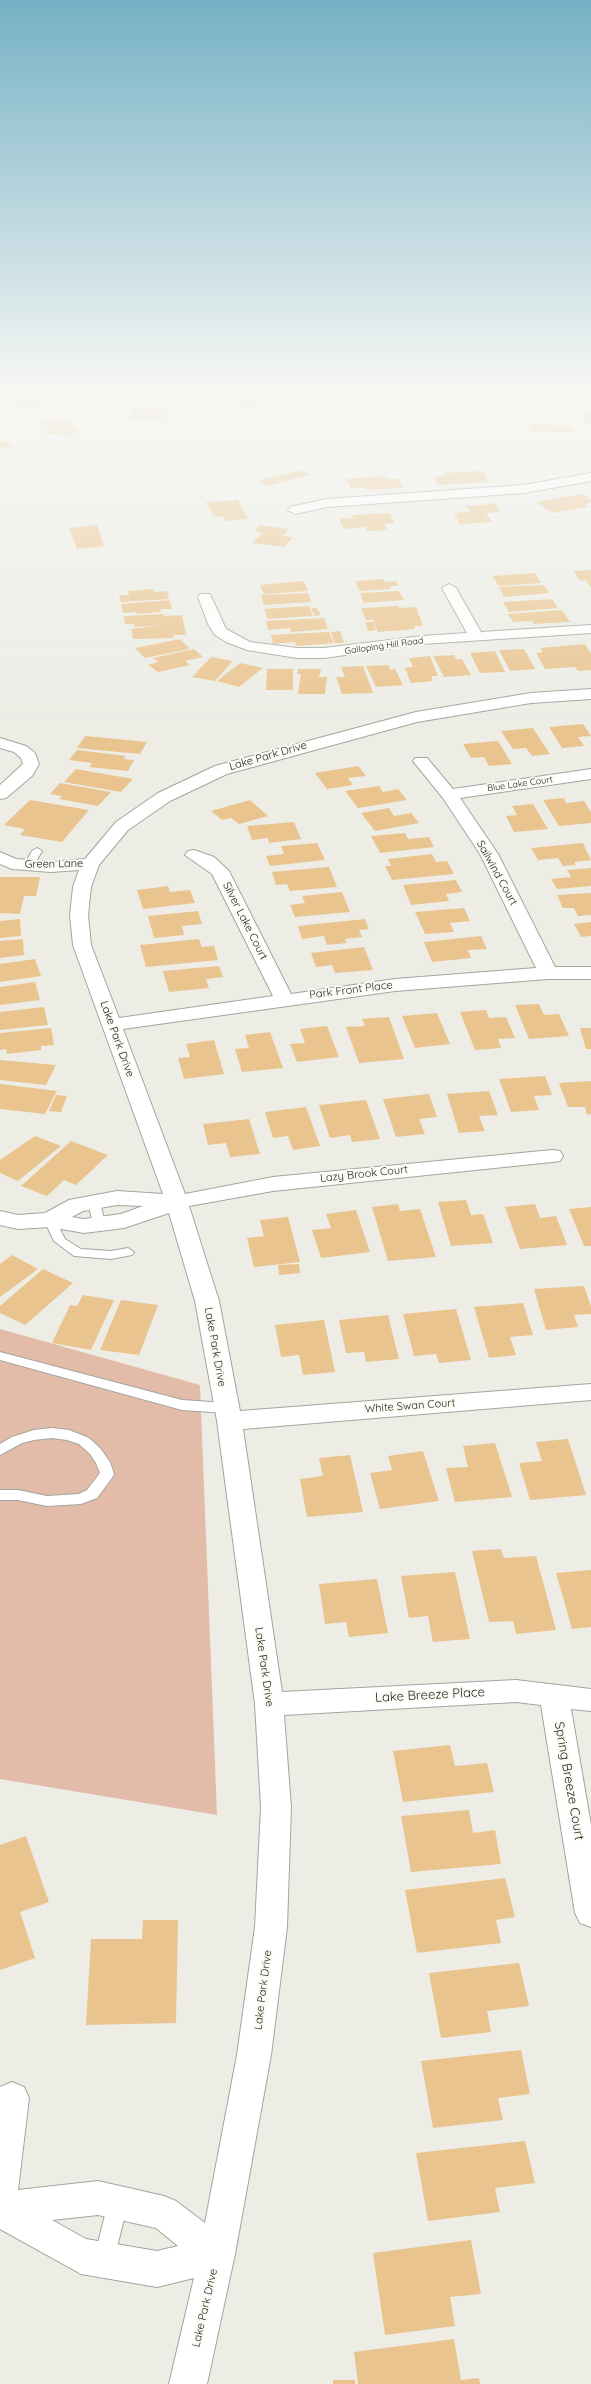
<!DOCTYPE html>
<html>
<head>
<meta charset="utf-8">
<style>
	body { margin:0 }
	canvas { display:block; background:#edede6 }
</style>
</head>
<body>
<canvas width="591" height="2384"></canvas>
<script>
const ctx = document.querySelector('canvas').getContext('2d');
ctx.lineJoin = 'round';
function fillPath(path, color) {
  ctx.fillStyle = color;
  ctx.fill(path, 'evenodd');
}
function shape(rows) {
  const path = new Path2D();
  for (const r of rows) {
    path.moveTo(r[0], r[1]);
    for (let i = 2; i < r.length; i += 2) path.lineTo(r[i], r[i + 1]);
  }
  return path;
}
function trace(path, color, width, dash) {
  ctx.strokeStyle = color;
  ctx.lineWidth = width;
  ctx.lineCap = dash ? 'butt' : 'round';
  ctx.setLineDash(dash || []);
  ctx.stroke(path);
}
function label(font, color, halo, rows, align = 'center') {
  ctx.font = font + ' Quicksand,sans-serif';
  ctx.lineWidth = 4;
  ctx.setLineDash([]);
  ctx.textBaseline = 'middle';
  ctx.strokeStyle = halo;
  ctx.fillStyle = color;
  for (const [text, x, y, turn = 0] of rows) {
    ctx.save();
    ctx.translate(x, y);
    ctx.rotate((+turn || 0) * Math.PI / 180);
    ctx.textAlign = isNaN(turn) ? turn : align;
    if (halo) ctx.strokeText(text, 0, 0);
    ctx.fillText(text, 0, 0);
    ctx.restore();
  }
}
fillPath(shape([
	[219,394,224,398,195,403,190,399],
	[0,1329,200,1385,217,1815,0,1779]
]), '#e3bba9');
fillPath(shape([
	[100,389,132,389,134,391,114,394,111,391,103,392],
	[257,389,294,389,284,392,277,389,266,392],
	[35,392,46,402,40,403,45,407,21,410,10,399,15,398,12,395],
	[250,401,263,406,248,410,236,404],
	[140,404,175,408,162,420,125,420],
	[582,413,591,413,591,425,586,425],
	[50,418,77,422,71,427,80,428,69,437,42,433,52,425,42,424],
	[529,423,573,426,575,432,532,432],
	[6,441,12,447,0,449,0,442],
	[300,470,310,475,267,486,257,481],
	[482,471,489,482,438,485,433,477,445,476,444,473],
	[385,476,387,479,398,479,404,488,367,490,365,487,351,488,346,479],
	[583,494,591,500,591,502,584,504,588,507,552,513,536,502],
	[238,500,248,519,225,521,223,516,214,517,206,502],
	[495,504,500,512,486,513,492,522,460,524,454,513,470,512,466,506],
	[390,513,395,523,384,524,387,530,367,531,366,527,344,529,339,519,354,518,352,515],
	[97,525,104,546,77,549,69,528],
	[260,525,289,529,283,536,293,537,284,547,252,543,262,533,254,532],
	[591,570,591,588,586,580,580,581,573,571],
	[535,573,541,583,499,586,492,576],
	[384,579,385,582,396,581,398,586,390,586,391,589,360,591,355,581],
	[304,581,308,591,264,594,260,585],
	[544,585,549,593,504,597,499,587],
	[153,589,154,592,167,591,169,599,121,602,119,595,129,595,128,591],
	[399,591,404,600,364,603,360,593],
	[308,593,311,602,264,605,261,595],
	[552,599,558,608,509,612,503,602],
	[170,600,172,609,160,609,161,612,137,614,136,612,123,613,121,604],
	[309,606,313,616,268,619,264,609],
	[398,606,399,608,416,607,423,626,414,626,415,629,378,632,372,618,372,620,366,620,361,608],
	[311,608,317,608,321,615,315,616],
	[562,610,570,622,534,624,532,621,513,622,508,614],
	[163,614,164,616,182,615,186,635,173,635,174,638,133,639,131,629,162,625,135,627,134,624,125,624,124,616],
	[324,618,328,629,291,632,290,628,268,630,266,621],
	[365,622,373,622,376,630,368,631],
	[340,631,344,643,335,643,331,632],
	[329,632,334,643,296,646,295,642,273,644,271,635],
	[180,639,190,649,145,658,135,648],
	[585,644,591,653,591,670,578,671,575,667,545,669,536,653,543,652,540,648],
	[194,649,203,657,185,661,190,665,158,672,148,665,158,662,153,658],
	[524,649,535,669,510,671,499,650],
	[495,651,505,672,480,673,470,653],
	[454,655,456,659,462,659,471,675,444,677,433,656],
	[430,656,438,676,431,676,433,681,411,683,405,668,413,667,409,658],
	[211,657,233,661,215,681,192,677],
	[240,663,263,668,239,687,217,681],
	[388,665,390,670,395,669,403,685,376,687,366,666],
	[363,666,373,693,342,694,336,677,345,677,341,667],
	[267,669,293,669,293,690,266,690],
	[298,669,321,669,319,677,327,677,325,694,298,694,301,674,297,674],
	[583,724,591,736,578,737,584,746,562,748,549,727],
	[533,728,550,754,532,756,526,748,513,749,501,731],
	[85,736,147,742,140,754,77,748],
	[498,741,512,764,489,766,484,757,471,758,463,744],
	[77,750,126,756,123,759,134,760,128,771,89,767,92,763,69,760],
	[358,766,366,776,348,778,353,785,327,789,315,773],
	[76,769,133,779,121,792,64,782],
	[60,783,111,792,98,806,59,799,62,796,50,794],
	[379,786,383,792,398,789,407,800,358,808,345,791],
	[564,798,566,803,584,801,591,812,591,823,559,826,543,800],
	[30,800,89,810,62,842,20,835,25,829,4,825],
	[250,800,268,816,239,824,231,818,222,820,211,811],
	[533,804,548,829,514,832,506,816,517,815,512,806],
	[389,808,394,816,411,813,419,823,375,831,361,813],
	[294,822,301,839,269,843,268,838,252,840,247,826],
	[405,833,408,839,429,837,434,847,380,853,371,836],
	[317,843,325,860,270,866,266,856,284,854,281,846],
	[583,843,591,860,574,862,576,865,563,866,558,858,538,860,531,848],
	[432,854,436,862,447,861,454,874,392,880,385,866,391,866,388,859],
	[329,867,337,887,290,891,287,884,276,885,272,872],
	[591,868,591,886,557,889,551,879,571,877,567,870],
	[0,877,40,877,36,896,24,896,20,914,0,913],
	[456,880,462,892,446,894,449,901,411,905,403,885],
	[168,886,170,892,190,890,195,903,143,909,137,890],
	[342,892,350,912,295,917,290,905,305,903,302,896],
	[591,893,591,915,578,916,574,908,563,908,557,895],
	[464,908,470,921,450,923,454,932,425,934,415,912],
	[198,911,202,924,182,926,184,935,154,938,148,916],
	[20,919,21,936,0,938,0,921],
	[365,919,369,929,359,930,362,937,345,939,347,943,327,945,324,936,302,939,298,926],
	[591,922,591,936,581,937,574,924],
	[481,936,487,949,468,950,471,958,432,962,424,942],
	[23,939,24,955,0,958,0,941],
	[199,939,202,947,214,946,218,960,146,967,140,945],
	[364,947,373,970,335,973,332,965,316,967,311,953],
	[35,959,41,976,0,982,0,964],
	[219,966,223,977,206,979,209,988,169,992,163,971],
	[35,982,40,1000,0,1005,0,987],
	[539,1004,544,1015,559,1014,569,1036,529,1039,515,1005],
	[44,1007,48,1025,0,1030,0,1012],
	[486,1010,489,1018,506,1017,515,1038,498,1039,501,1048,475,1050,460,1012],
	[437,1013,450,1044,415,1048,402,1016],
	[389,1017,404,1059,359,1063,346,1027,365,1026,362,1019],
	[327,1026,339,1057,297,1062,290,1044,305,1043,300,1029],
	[51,1028,54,1045,41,1046,41,1050,7,1054,6,1049,0,1050,0,1033],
	[580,1028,591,1028,591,1049,586,1049],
	[270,1032,283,1068,242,1072,235,1049,249,1048,245,1035],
	[214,1040,224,1074,184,1079,178,1058,190,1057,186,1044],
	[0,1060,56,1065,46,1085,0,1080],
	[545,1076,552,1095,534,1096,539,1110,511,1112,499,1079],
	[591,1081,591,1114,587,1115,585,1107,568,1107,559,1083],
	[0,1084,57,1091,45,1114,0,1109],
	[489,1091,498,1115,479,1116,485,1131,459,1133,447,1094],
	[429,1094,437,1117,419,1119,425,1134,396,1137,383,1099],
	[56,1095,67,1096,61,1112,49,1111],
	[366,1100,380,1139,352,1142,350,1135,330,1138,319,1105],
	[306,1107,320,1146,293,1150,288,1136,273,1138,265,1112],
	[249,1119,260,1154,230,1157,226,1143,208,1145,203,1124],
	[35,1136,61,1146,18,1181,0,1173,0,1160],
	[71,1141,108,1155,76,1185,64,1180,47,1196,21,1186],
	[466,1200,471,1215,483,1214,493,1243,451,1246,438,1202],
	[398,1204,400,1211,420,1209,436,1257,388,1261,372,1207],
	[535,1204,540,1218,556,1216,567,1245,520,1249,505,1207],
	[591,1207,591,1246,584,1246,569,1209],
	[356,1210,370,1252,321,1258,312,1230,331,1228,326,1214],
	[288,1217,300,1262,254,1267,247,1238,264,1236,260,1220],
	[12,1255,38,1269,0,1297,0,1264],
	[299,1264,300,1273,279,1275,278,1265],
	[43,1269,73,1283,25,1325,0,1313,0,1306],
	[584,1286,591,1306,591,1314,574,1315,578,1327,546,1330,534,1289],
	[83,1295,114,1300,91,1350,52,1343,70,1305,77,1306],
	[121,1300,158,1305,139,1355,100,1350],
	[523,1303,533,1335,510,1337,516,1355,489,1358,474,1307],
	[456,1309,471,1360,439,1363,436,1354,414,1356,403,1314],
	[388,1315,399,1359,366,1362,364,1352,346,1353,339,1320],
	[324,1320,335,1372,303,1375,299,1355,281,1357,275,1325],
	[568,1439,586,1495,530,1500,519,1463,542,1461,536,1442],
	[495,1443,512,1497,455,1502,446,1468,468,1467,463,1446],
	[423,1451,439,1501,380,1509,370,1473,392,1470,388,1456],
	[350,1455,363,1512,307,1517,300,1479,323,1476,319,1458],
	[501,1549,504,1558,536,1556,556,1630,516,1634,513,1621,489,1622,472,1551],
	[591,1570,591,1627,572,1629,556,1573],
	[455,1572,470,1639,433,1642,428,1616,409,1618,401,1576],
	[377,1579,388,1633,349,1637,346,1622,325,1624,319,1584],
	[450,1745,455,1766,487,1763,494,1792,403,1802,393,1751],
	[469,1810,473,1833,495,1830,501,1864,411,1872,401,1816],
	[26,1836,49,1902,20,1912,35,1958,0,1970,0,1845],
	[505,1878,515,1917,496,1920,501,1943,417,1953,405,1890],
	[143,1920,178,1920,176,2023,86,2025,91,1939,142,1939],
	[519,1963,529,2006,487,2011,491,2032,441,2038,429,1973],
	[521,2050,530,2094,498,2098,503,2120,433,2128,421,2061],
	[525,2141,535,2183,495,2188,500,2212,428,2221,416,2153],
	[471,2240,481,2294,450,2297,455,2326,385,2335,373,2253],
	[454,2339,461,2380,479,2378,480,2384,358,2384,354,2352],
	[333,2380,355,2380,355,2384,333,2384]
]), '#eac48e');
const service = shape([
	[37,848,42,851,34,865,29,868,26,867,24,865,32,851,37,848],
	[94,1198,100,1202,105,1224,99,1228,93,1224,88,1202,94,1198],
	[50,1216,54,1217,65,1239,81,1249,111,1251,128,1248,134,1252,132,1255,111,1259,74,1256,54,1241,44,1220,50,1216],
	[0,1352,182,1400,226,1403,231,1405,233,1408,231,1411,226,1413,182,1410,0,1360,0,1352],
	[52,1428,69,1430,89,1438,100,1448,110,1462,114,1474,112,1478,97,1498,81,1504,47,1506,18,1500,0,1500,0,1490,18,1490,47,1496,79,1494,87,1490,100,1473,96,1463,90,1454,79,1444,67,1440,52,1438,34,1440,22,1443,0,1455,0,1444,12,1437,34,1430,52,1428],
	[118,2194,125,2196,128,2203,114,2259,111,2266,104,2269,97,2266,94,2259,108,2203,111,2196,118,2194]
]);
const minor = shape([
	[60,389,73,389,93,407,87,411,83,410,60,389],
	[591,473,591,481,524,493,327,507,295,514,288,510,290,507,327,499,524,485,591,473],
	[449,584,456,588,481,632,591,625,591,633,422,644,324,658,297,658,247,650,226,642,215,635,208,624,198,597,200,594,210,594,226,629,250,642,297,648,324,648,422,636,467,633,442,588,449,584],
	[591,689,591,699,531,703,417,722,227,774,170,801,128,830,99,865,91,887,88,915,91,945,119,1018,273,996,212,874,185,855,188,851,194,850,214,857,229,871,291,994,395,979,536,968,480,854,443,798,413,761,415,758,427,758,453,789,591,769,591,779,460,798,498,854,555,967,591,967,591,979,548,979,395,991,123,1029,185,1194,273,1177,552,1150,560,1151,563,1156,560,1161,552,1162,273,1191,189,1206,219,1301,240,1411,591,1384,591,1400,243,1429,282,1692,516,1680,591,1689,591,1711,571,1709,591,1825,591,1927,580,1923,575,1913,541,1705,516,1702,284,1715,291,1807,287,1927,271,2055,235,2254,207,2384,169,2384,194,2278,157,2287,81,2274,0,2229,0,2087,12,2082,24,2087,29,2098,18,2190,98,2181,164,2196,176,2201,205,2223,237,2055,255,1927,261,1807,255,1704,217,1421,195,1301,169,1213,124,1228,84,1233,50,1227,18,1229,0,1225,0,1211,18,1215,45,1213,69,1200,117,1191,163,1194,73,945,70,915,73,887,79,870,51,872,12,869,0,864,0,852,16,859,51,862,85,859,116,822,158,793,215,766,416,712,531,693,591,689],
	[117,1205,143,1206,121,1214,84,1219,72,1217,83,1211,117,1205],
	[98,2215,156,2228,178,2246,157,2251,86,2239,52,2220,98,2215],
	[0,738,26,746,35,753,39,764,32,776,6,798,0,799,0,785,23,764,21,758,14,752,0,748,0,738]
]);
trace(service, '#a5a59e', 2);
trace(minor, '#a5a59e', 2);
fillPath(service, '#fff');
fillPath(minor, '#fff');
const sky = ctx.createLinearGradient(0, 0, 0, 722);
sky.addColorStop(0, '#75b1c5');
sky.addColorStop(0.54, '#f7f7f4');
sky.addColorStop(1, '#f7f7f400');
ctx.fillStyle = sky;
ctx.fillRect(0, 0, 591, 722);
label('9px', '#252523', '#fbfbf4', [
	["Galloping Hill Road",384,646,-8],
	["Blue Lake Court",520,784,-8]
]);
label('11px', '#252523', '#fbfbf4', [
	["Lake Park Drive",268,756,-16],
	["Green Lane",54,864,-1],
	["Sailwind Court",497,873,61],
	["Silver Lake Court",245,921,63],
	["Park Front Place",351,990,-7],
	["Lake Park Drive",117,1039,70],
	["Lazy Brook Court",364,1174,-6],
	["Lake Park Drive",215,1347,80],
	["White Swan Court",410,1406,-4],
	["Lake Park Drive",264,1667,82],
	["Lake Park Drive",263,1990,-83],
	["Lake Park Drive",205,2308,-77]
]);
label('13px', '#252523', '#fbfbf4', [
	["Lake Breeze Place",430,1695,-3],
	["Spring Breeze Court",569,1781,80]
]);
</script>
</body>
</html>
